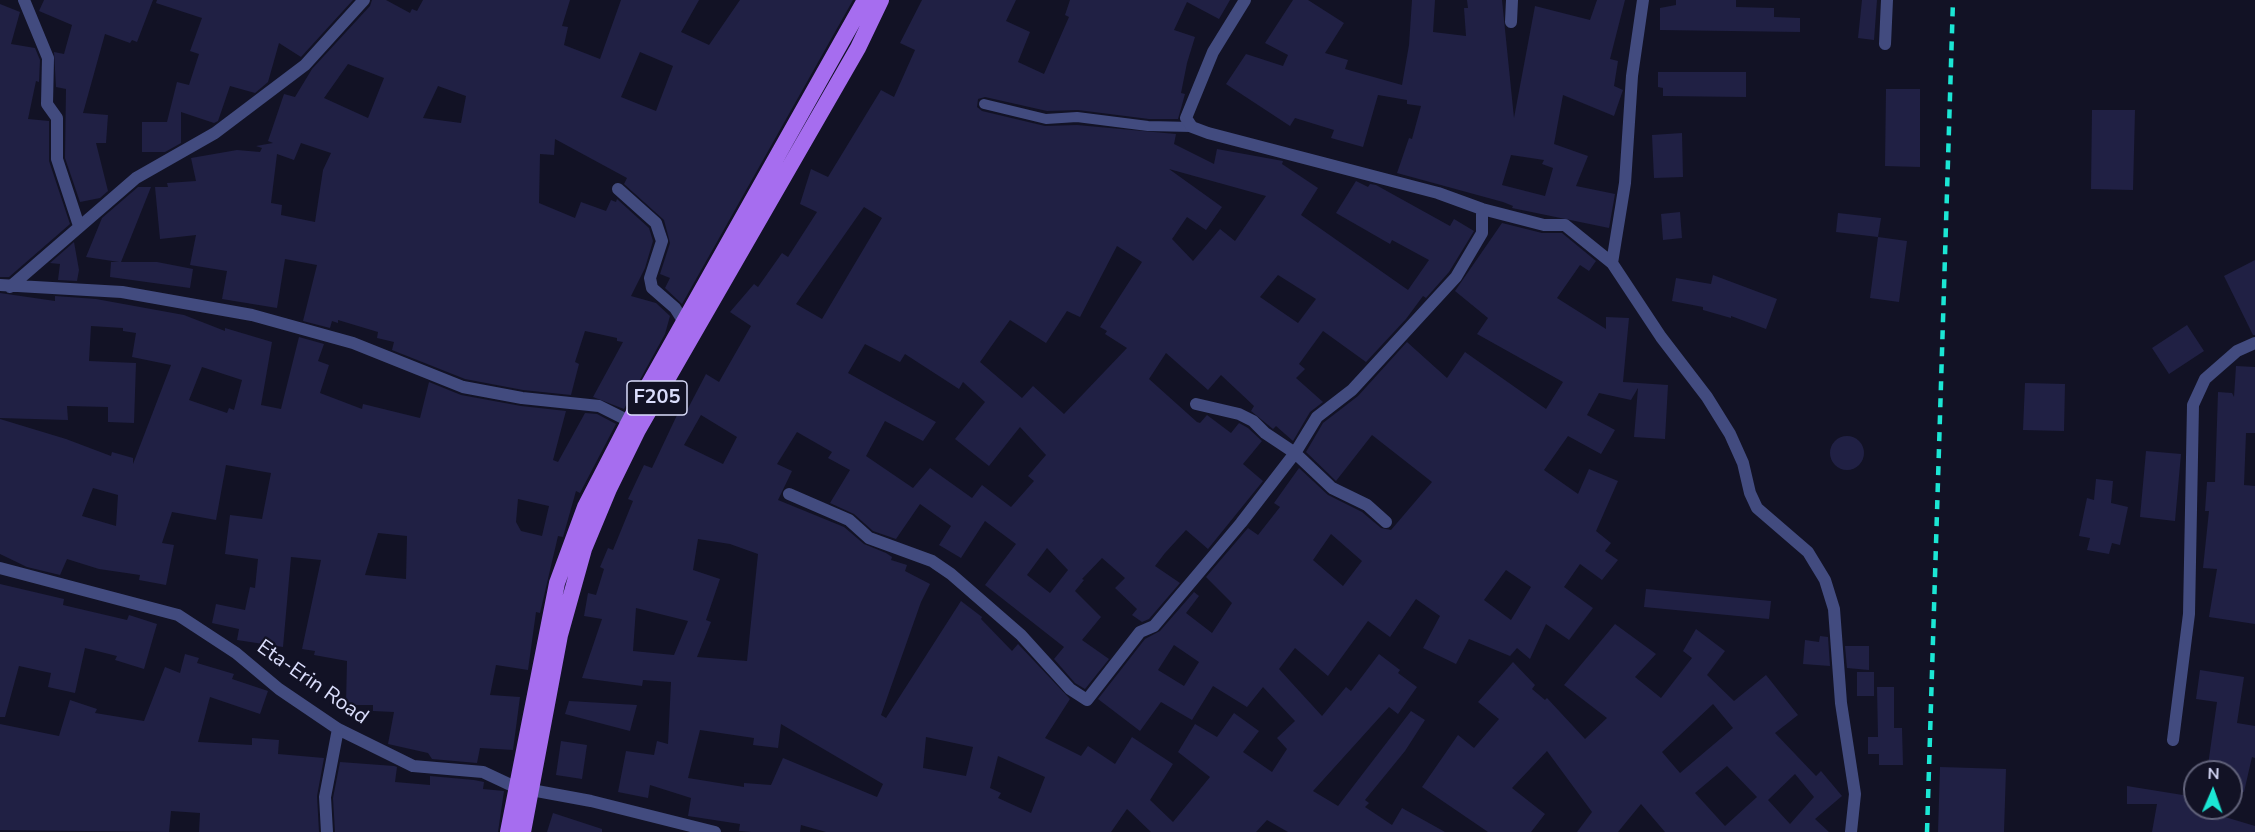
<!DOCTYPE html>
<html>
<head>
<meta charset="utf-8">
<style>
	body { margin:0 }
	#map { position:relative; width:2255px; height:832px; overflow:hidden; background:#121225; font-family:"Nunito Sans",sans-serif }
	canvas { display:block }
	.north { position:absolute; left:2183px; top:760px; width:60px; height:60px; box-sizing:border-box; background:#121225; border:2px solid #62637b; border-radius:50%; rotate:2deg; font-size:16px; font-weight:700; line-height:24px; text-align:center; color:#daddfb }
	.north::after { content:''; display:block; margin:auto; width:21px; height:27px; background:#1be6d4; clip-path:polygon(50% 0,100% 100%,50% 72%,0 100%) }
</style>
</head>
<body>
<div id="map">
<canvas width="2255" height="832"></canvas>
<div class="north">N</div>
</div>
<script>
const ctx = document.querySelector('canvas').getContext('2d');
ctx.lineJoin = 'round';
function fillPath(path, color) {
  ctx.fillStyle = color;
  ctx.fill(path, 'evenodd');
}
function shape(rows) {
  const path = new Path2D();
  for (const r of rows) {
    if (r.length === 3) {
      path.moveTo(r[0] + r[2], r[1]);
      path.arc(r[0], r[1], r[2], 0, 2 * Math.PI);
      continue;
    }
    path.moveTo(r[0], r[1]);
    for (let i = 2; i < r.length; i += 2) path.lineTo(r[i], r[i + 1]);
  }
  return path;
}
function trace(path, color, width, dash) {
  ctx.strokeStyle = color;
  ctx.lineWidth = width;
  ctx.lineCap = dash ? 'butt' : 'round';
  ctx.setLineDash(dash || []);
  ctx.stroke(path);
}
function label(font, color, halo, rows, align = 'center') {
  ctx.font = font + ' "Nunito Sans",sans-serif';
  ctx.lineWidth = 4.5;
  ctx.setLineDash([]);
  ctx.textBaseline = 'middle';
  ctx.strokeStyle = halo;
  ctx.fillStyle = color;
  for (const [text, x, y, turn = 0] of rows) {
    ctx.save();
    ctx.translate(x, y);
    ctx.rotate((+turn || 0) * Math.PI / 180);
    ctx.textAlign = isNaN(turn) ? turn : align;
    if (halo) ctx.strokeText(text, 0, 0);
    ctx.fillText(text, 0, 0);
    ctx.restore();
  }
}
fillPath(shape([
	[44,0,153,0,137,42,132,40,130,43,105,34,83,113,108,115,106,143,96,143,108,191,100,198,80,202,65,158,66,89,56,87,54,52,64,54,72,25,39,11],
	[157,0,353,0,301,57,279,43,268,82,255,93,230,86,218,121,214,123,181,112,181,143,165,152,142,152,142,122,167,122,177,82,189,85,199,54,190,51,202,18,156,3],
	[372,0,386,0,410,13,412,9,417,11,423,0,570,0,562,26,568,27,564,45,600,59,621,0,699,0,681,32,709,45,740,0,853,0,682,304,665,288,670,278,660,274,670,243,664,220,624,184,627,178,555,139,554,155,540,154,539,203,575,218,581,202,606,211,611,200,616,202,617,199,649,228,653,241,645,268,631,296,656,303,670,316,665,334,624,409,593,397,623,342,617,341,617,338,585,331,575,362,579,364,571,395,523,390,465,379,392,350,394,342,377,338,378,332,338,320,338,323,332,321,330,328,303,321,317,265,285,259,277,308,222,299,227,271,190,265,196,235,160,239,155,187,168,187,167,183,196,181,191,158,237,150,260,152,262,148,256,146,273,143,268,141,284,94,295,97,312,69,370,6],
	[640,52,673,66,656,111,621,97],
	[348,64,384,78,368,118,324,98],
	[438,86,466,96,461,123,423,118],
	[301,143,331,153,323,170,315,222,281,215,282,205,271,203,277,154,294,160],
	[922,0,1016,0,1006,21,1030,32,1018,62,1044,74,1069,17,1065,15,1070,0,1230,0,1219,19,1187,2,1174,30,1195,37,1187,63,1181,93,1185,94,1178,119,1149,119,1078,110,1047,111,985,97,978,99,977,107,982,111,1045,126,1077,125,1176,134,1174,144,1214,164,1217,149,1283,161,1282,164,1318,188,1301,215,1408,290,1429,260,1392,240,1390,244,1336,213,1356,181,1368,187,1370,184,1376,185,1450,226,1454,219,1474,231,1449,272,1426,298,1423,296,1406,319,1366,362,1323,331,1299,364,1305,369,1296,378,1323,402,1310,412,1293,441,1276,426,1273,429,1251,411,1254,406,1221,375,1208,390,1166,353,1149,379,1197,422,1200,423,1207,415,1231,433,1239,423,1248,428,1262,441,1243,464,1263,481,1208,549,1186,530,1165,553,1155,566,1180,583,1149,619,1142,622,1132,615,1137,609,1115,588,1125,578,1102,558,1082,579,1084,580,1075,591,1101,617,1082,640,1109,659,1085,689,1075,683,1054,659,1064,647,985,585,1016,544,985,521,961,558,939,545,951,526,920,504,896,539,873,531,854,514,830,503,850,470,828,458,832,452,797,432,777,464,792,471,778,500,844,527,864,544,886,553,892,557,891,560,907,565,905,571,930,584,921,602,881,715,886,718,961,601,982,617,981,619,1012,651,1018,644,1070,699,1045,738,1081,756,1088,746,1115,764,1132,737,1173,764,1150,800,1173,822,1210,777,1178,752,1195,724,1217,737,1234,713,1259,731,1243,752,1272,772,1287,749,1277,738,1295,721,1263,687,1247,707,1213,686,1192,720,1161,702,1140,731,1098,699,1145,639,1160,631,1194,592,1199,596,1186,613,1212,633,1232,603,1206,577,1248,528,1258,535,1280,507,1274,503,1299,468,1328,495,1362,512,1381,528,1391,530,1432,482,1372,435,1336,481,1306,452,1323,423,1358,396,1407,342,1447,378,1465,352,1546,409,1563,382,1477,334,1488,318,1455,291,1502,223,1542,233,1562,233,1596,261,1589,271,1580,265,1557,298,1606,329,1606,317,1629,318,1623,382,1668,385,1665,439,1634,437,1638,388,1631,400,1599,393,1587,415,1615,430,1601,454,1568,436,1544,470,1578,494,1589,469,1618,481,1596,531,1611,543,1605,551,1618,560,1602,580,1580,564,1564,587,1593,608,1569,640,1546,624,1530,659,1517,648,1510,656,1469,639,1456,664,1423,648,1440,616,1416,599,1390,637,1368,621,1328,676,1295,648,1279,669,1322,716,1346,687,1351,691,1379,654,1400,670,1398,673,1417,687,1398,714,1389,707,1313,791,1338,806,1411,711,1425,720,1405,751,1365,800,1369,803,1365,807,1392,825,1402,808,1445,832,1288,832,1267,820,1256,832,1151,832,1127,809,1111,832,826,832,801,825,800,832,751,832,739,831,740,824,688,816,691,798,650,785,648,798,618,792,626,751,654,755,657,741,668,744,671,682,643,680,642,686,582,678,602,619,584,616,588,593,596,595,604,569,600,567,608,548,613,550,633,501,628,499,644,465,652,468,678,413,684,416,706,374,719,382,751,326,730,312,754,284,758,287,782,253,788,257,817,212,800,204,811,169,828,177,881,90,894,97,915,50,900,43],
	[1169,169,1266,196,1235,241,1220,229,1193,261,1172,239,1187,217,1206,230,1222,207],
	[864,207,882,218,822,319,796,304],
	[1117,246,1142,262,1100,327,1107,331,1105,334,1127,348,1064,414,1033,386,1022,398,980,362,1010,320,1046,343,1067,311,1080,317],
	[1278,275,1316,299,1298,323,1260,297],
	[865,344,900,362,905,354,959,389,963,382,985,402,955,439,989,466,1020,427,1046,455,1028,476,1034,481,1011,507,982,485,972,498,930,468,913,488,866,456,885,421,923,441,936,422,848,373],
	[701,415,737,437,723,464,684,445],
	[1331,534,1362,561,1343,586,1313,560],
	[698,539,730,544,758,554,747,661,697,657,711,622,706,620,720,579,693,570],
	[1047,548,1068,570,1050,593,1027,575],
	[1506,570,1531,587,1511,620,1484,600],
	[636,608,688,621,674,655,633,651],
	[1174,645,1199,662,1184,686,1158,670],
	[781,724,883,784,877,797,783,758,771,785,744,783,744,787,688,778,700,730,754,738,753,745,778,748],
	[926,737,973,747,966,776,923,768],
	[998,756,1045,777,1031,813,998,798,1001,793,990,788],
	[1293,0,1308,0,1344,23,1325,53,1348,60,1345,69,1402,85,1409,45,1412,0,1435,0,1433,32,1466,36,1464,8,1468,8,1467,0,1502,0,1514,118,1535,6,1590,20,1597,0,1625,0,1610,59,1618,61,1614,86,1623,90,1614,116,1563,95,1554,144,1588,156,1576,186,1615,194,1609,228,1512,208,1513,206,1503,202,1397,173,1409,138,1412,139,1421,106,1407,104,1407,100,1378,95,1363,147,1331,138,1334,130,1295,118,1290,126,1226,84,1246,54,1283,66,1288,55,1265,43],
	[1511,155,1544,160,1542,164,1553,168,1545,196,1502,185],
	[1676,0,1736,0,1736,7,1774,8,1774,17,1800,18,1800,32,1660,30,1660,8,1676,5],
	[1862,0,1877,0,1874,40,1858,38],
	[0,4,20,12,11,44,35,48,40,60,39,82,36,81,28,119,49,121,49,161,70,224,9,277,0,277],
	[1658,72,1746,72,1746,97,1663,96,1663,88,1658,87],
	[1886,89,1920,89,1920,167,1885,166],
	[2092,110,2135,110,2133,190,2091,189],
	[1682,133,1683,177,1654,178,1652,135],
	[138,187,151,187,121,262,157,262,193,269,190,288,110,277,111,262,119,262,86,257,102,218],
	[1680,212,1682,238,1663,240,1661,214],
	[1838,213,1881,218,1878,237,1836,232],
	[1878,237,1907,241,1899,302,1870,298],
	[74,242,79,270,77,281,58,280,60,264,50,263],
	[2255,260,2255,335,2253,335,2224,276],
	[1713,275,1777,299,1766,329,1731,316,1731,318,1703,310,1703,307,1672,301,1676,278,1711,284],
	[0,293,55,301,55,296,96,299,184,315,225,331,225,328,272,342,261,405,281,409,299,337,324,344,318,361,329,365,320,393,362,409,363,404,420,418,429,382,461,395,521,406,566,411,553,460,558,462,585,413,597,414,616,424,580,493,576,491,563,537,558,536,540,613,536,612,528,670,496,665,490,695,520,697,513,750,480,748,477,763,432,759,428,753,388,744,394,712,373,711,373,705,346,705,347,661,314,655,315,651,302,649,321,560,291,557,283,647,237,640,239,629,212,623,216,604,245,610,250,587,255,588,258,559,225,554,230,515,262,519,271,473,226,465,216,520,172,512,162,543,174,545,166,585,139,580,140,575,99,569,67,559,60,575,27,567,0,554,0,419,66,439,111,456,112,452,133,458,133,464,171,365,132,357,136,333,123,331,123,328,91,326,89,361,136,363,134,423,108,422,108,407,67,406,68,420,0,418],
	[202,367,242,380,234,410,229,408,227,413,189,400],
	[93,488,118,495,116,526,82,516],
	[518,499,549,506,542,536,521,531,516,522],
	[378,533,407,536,406,579,365,575],
	[2187,325,2204,351,2169,374,2152,348],
	[2236,366,2255,367,2255,433,2246,433,2244,485,2255,486,2255,624,2209,617,2217,569,2203,568,2209,511,2205,511,2207,482,2215,482,2218,392,2232,393,2234,397],
	[2025,383,2065,384,2064,431,2023,430],
	[1847,453,17],
	[2146,451,2181,454,2175,521,2140,517],
	[2096,479,2113,481,2111,503,2128,507,2120,545,2112,543,2109,554,2087,550,2090,538,2079,536,2087,498,2094,500],
	[0,584,64,599,63,605,127,620,129,615,157,624,144,669,115,660,117,656,85,648,75,693,48,687,51,673,19,666,5,717,0,717],
	[1646,589,1771,601,1769,619,1644,607],
	[1615,624,1656,654,1635,677,1661,698,1692,658,1683,651,1696,629,1725,651,1707,675,1734,701,1766,675,1798,715,1775,733,1816,776,1821,771,1842,796,1815,819,1829,832,1665,832,1641,804,1618,832,1577,832,1592,812,1547,751,1512,788,1545,814,1531,832,1488,832,1422,787,1458,735,1474,748,1499,719,1478,702,1513,662,1535,685,1532,689,1545,700,1547,698,1585,739,1607,718,1564,685],
	[1713,704,1733,728,1680,773,1662,752],
	[1727,766,1757,797,1725,826,1695,793],
	[1795,774,1814,797,1790,824,1768,800],
	[1820,636,1828,637,1830,666,1803,664,1805,640,1819,642],
	[1845,646,1869,646,1869,670,1847,668],
	[185,654,199,658,197,663,234,674,232,679,268,691,260,714,210,697,198,742,252,745,252,738,279,740,278,754,324,758,317,796,319,832,199,832,200,813,171,811,169,832,0,830,0,724,59,736,70,700,97,709,95,713,144,721,165,667,180,673],
	[2200,670,2244,677,2237,723,2255,726,2255,758,2252,757,2244,792,2231,789,2231,772,2207,772,2217,702,2196,699],
	[1857,672,1874,672,1874,696,1857,696],
	[1877,687,1894,687,1894,728,1902,728,1903,765,1879,765,1879,754,1868,754,1868,737,1878,737],
	[569,701,637,705,630,731,565,714],
	[561,741,587,745,582,779,556,775],
	[340,762,394,766,397,767,395,782,430,785,430,776,474,780,484,782,483,789,504,791,498,832,335,832,333,798],
	[1940,767,2006,769,2004,832,1938,832],
	[2127,786,2195,797,2195,808,2255,826,2255,832,2152,832,2157,804,2127,804],
	[553,813,602,829,602,832,547,832]
]), '#202044');
trace(shape([
	[984,104,1046,119,1077,117,1148,126,1192,127]
]), '#424b7f', 10);
trace(shape([
	[24,0,48,58,47,104,57,118,57,159,79,226],
	[1245,0,1213,52,1186,118,1192,127,1208,133,1438,193,1482,209,1544,225,1565,225,1612,263,1661,337,1707,397,1730,434,1743,463,1750,493,1757,508,1808,552,1825,580,1834,609,1841,703,1855,794,1851,832],
	[1511,22,1512,0],
	[1885,44,1887,0],
	[618,189,656,223,662,241,650,278,652,288,675,308,684,322],
	[1612,263,1625,183,1632,76,1643,0],
	[0,285,122,292,252,315,353,343,463,387,522,398,599,406,631,422],
	[10,287,136,178,215,133,305,65,364,0],
	[1196,404,1239,414,1253,421,1265,433,1295,453,1332,488,1367,505,1386,522],
	[789,494,849,520,869,538,932,561,951,574,1021,635,1070,689,1087,700,1140,632,1154,626,1241,523,1295,453,1317,417,1352,390,1456,277,1482,233,1482,209],
	[0,568,178,615,236,653,279,689,338,729,413,766,483,772,515,787,591,801,715,832],
	[2173,740,2189,614,2193,405,2205,379,2237,351,2255,343],
	[327,832,325,797,338,729]
]), '#424b7f', 12);
trace(shape([
	[508,832,557,583,585,507,645,391,865,0],
	[523,832,560,635,584,549,609,489,638,430,858,48,881,0]
]), '#a66def', 16);
trace(shape([
	[1927,832,1953,0]
]), '#1be6d4', 4.5, [9, 8]);
for (const [x, y, w] of [
	[657,398,60]
]) {
  const box = new Path2D();
  box.roundRect(x - w / 2, y - 17, w, 34, 4.5);
  ctx.fillStyle = '#121225';
  ctx.fill(box);
  trace(box, '#daddfb', 1.5);
}
label('bold 20px', '#daddfb', null, [
	["F205",657,398]
]);
label('21px', '#daddfb', '#121225', [
	["Eta-Erin Road",312,683,35]
]);
</script>
</body>
</html>
